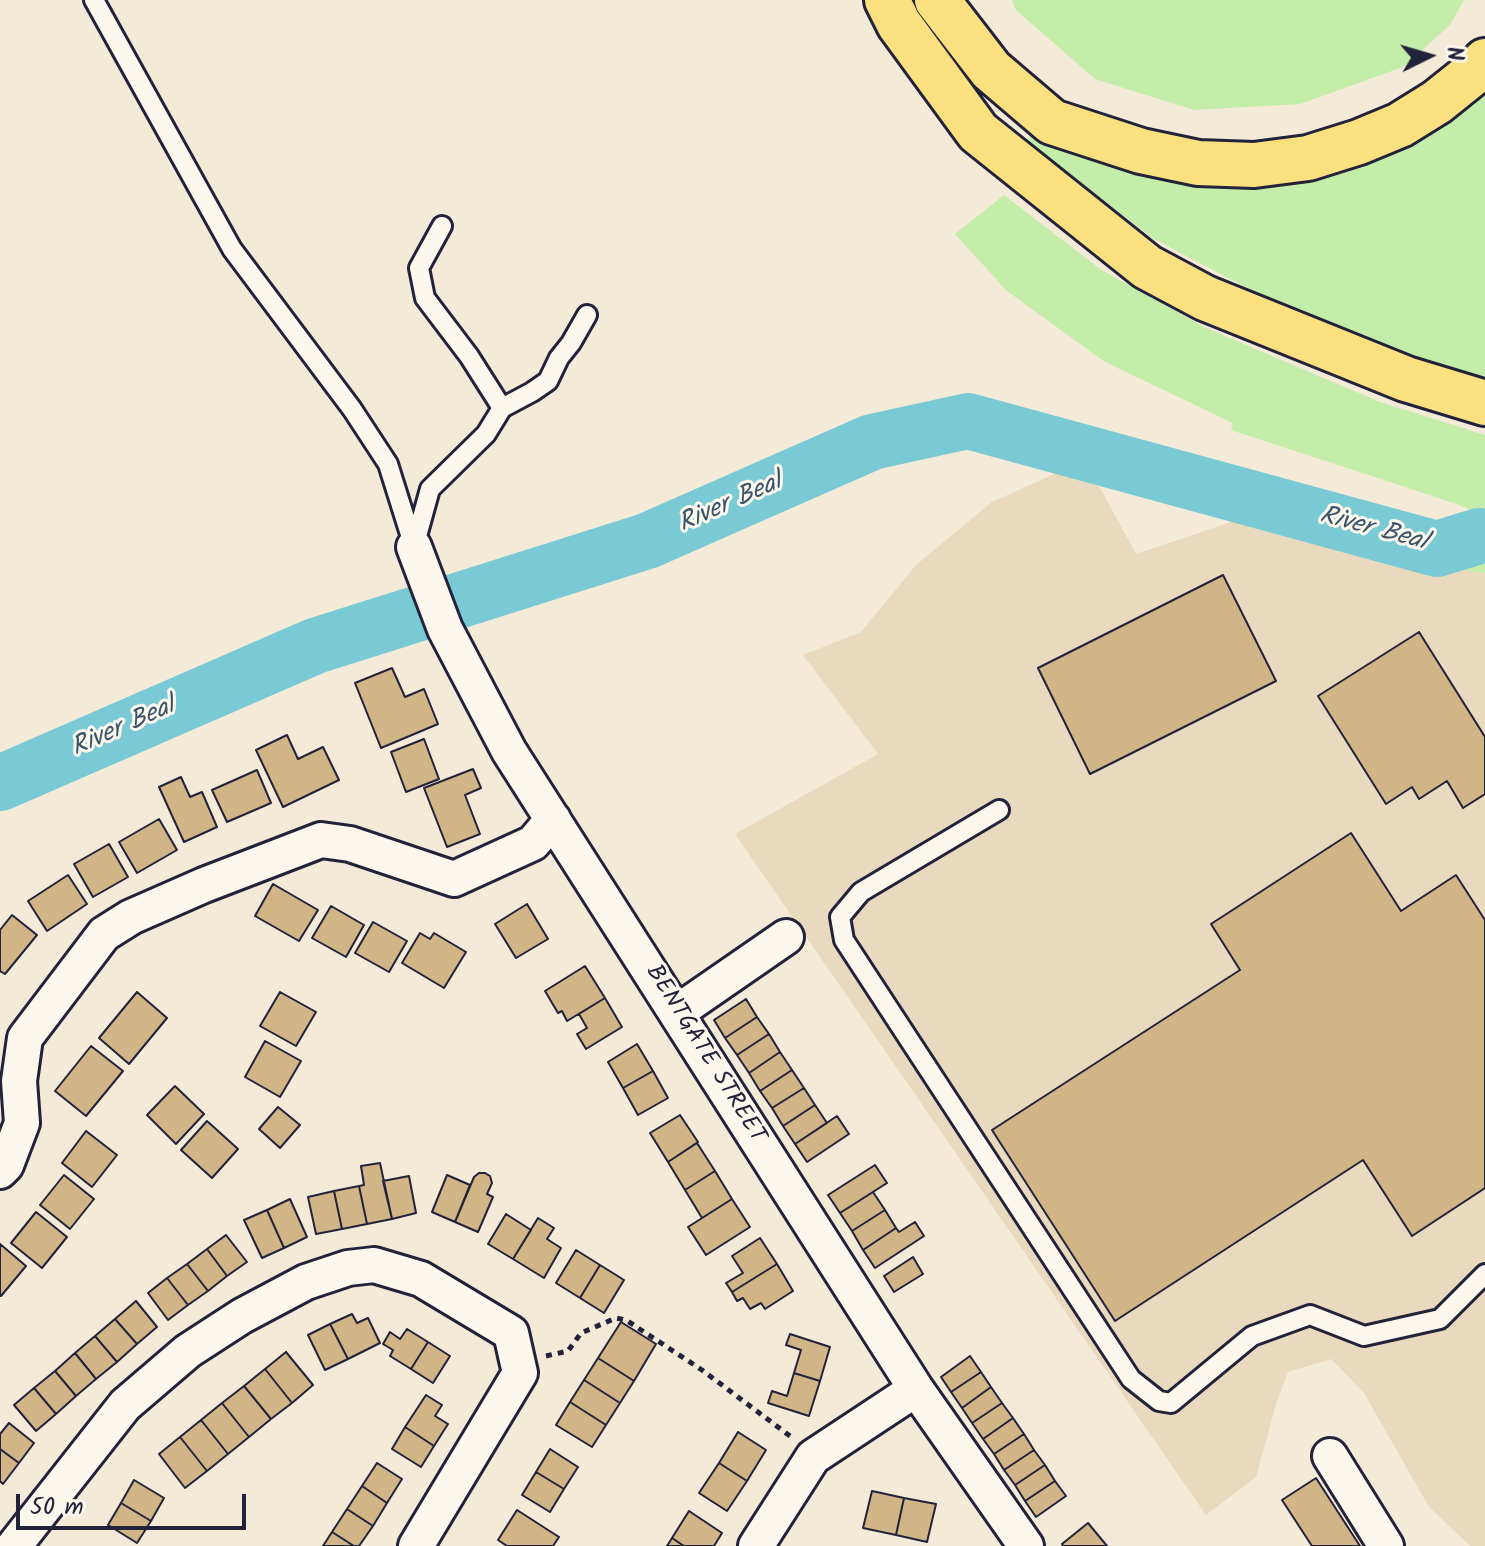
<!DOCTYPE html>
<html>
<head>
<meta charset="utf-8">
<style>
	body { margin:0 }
	#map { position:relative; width:1485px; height:1546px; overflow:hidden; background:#f3ead8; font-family:Kalam,sans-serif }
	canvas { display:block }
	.north { position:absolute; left:1389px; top:16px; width:80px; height:80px; -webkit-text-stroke:6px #fbf7ec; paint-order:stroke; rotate:85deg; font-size:22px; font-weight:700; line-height:32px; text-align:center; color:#22223b }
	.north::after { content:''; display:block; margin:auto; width:28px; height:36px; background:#22223b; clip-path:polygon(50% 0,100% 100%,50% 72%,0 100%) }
	.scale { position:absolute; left:16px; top:1494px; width:230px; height:36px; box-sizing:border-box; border:4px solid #22223b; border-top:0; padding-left:10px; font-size:24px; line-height:28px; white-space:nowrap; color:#22223b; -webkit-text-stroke:6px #fbf7ec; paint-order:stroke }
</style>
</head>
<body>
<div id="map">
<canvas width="1485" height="1546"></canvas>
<div class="north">N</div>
<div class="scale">50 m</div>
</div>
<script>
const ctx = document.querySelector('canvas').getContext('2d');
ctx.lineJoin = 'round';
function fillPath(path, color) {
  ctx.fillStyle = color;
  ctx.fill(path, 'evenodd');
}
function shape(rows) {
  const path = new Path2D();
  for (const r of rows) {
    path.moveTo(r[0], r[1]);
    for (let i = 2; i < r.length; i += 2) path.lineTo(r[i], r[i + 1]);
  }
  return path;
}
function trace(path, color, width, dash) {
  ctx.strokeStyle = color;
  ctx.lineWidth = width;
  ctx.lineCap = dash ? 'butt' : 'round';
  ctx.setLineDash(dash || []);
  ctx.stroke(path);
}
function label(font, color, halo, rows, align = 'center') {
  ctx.font = font + ' Kalam,sans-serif';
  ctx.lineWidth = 6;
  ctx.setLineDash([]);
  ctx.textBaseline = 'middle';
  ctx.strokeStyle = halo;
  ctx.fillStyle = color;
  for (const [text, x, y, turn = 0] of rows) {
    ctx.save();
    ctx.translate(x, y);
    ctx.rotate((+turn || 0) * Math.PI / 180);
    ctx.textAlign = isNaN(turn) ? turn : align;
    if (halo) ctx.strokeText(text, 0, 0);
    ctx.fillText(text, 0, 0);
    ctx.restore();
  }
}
fillPath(shape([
	[1085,460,1136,554,1252,515,1444,568,1485,573,1485,1546,1470,1546,1429,1507,1364,1393,1331,1359,1288,1372,1277,1401,1256,1477,1206,1515,735,834,878,754,803,655,861,632,916,565,992,502]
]), '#e9dabf');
fillPath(shape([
	[1012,0,1464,0,1450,25,1403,67,1300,104,1194,110,1095,79,1016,10],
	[1485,82,1485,379,1377,345,1263,296,1154,239,1026,141,1039,127,1193,176],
	[1004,195,1100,269,1204,327,1380,402,1485,435,1485,516,1454,503,1231,430,1233,423,1105,362,1007,291,955,234],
	[1485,552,1485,573,1444,568]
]), '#c3eda8');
trace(shape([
	[0,783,315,646,647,541,872,442,968,421,1437,549,1479,536]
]), '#7acad6', 56);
const building = shape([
	[1223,575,1276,681,1090,774,1038,668,1223,575],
	[1419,632,1485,737,1485,794,1463,808,1447,781,1419,799,1412,787,1386,804,1318,696,1419,632],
	[392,668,405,697,424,689,438,724,381,748,355,683,392,668],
	[287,735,298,759,323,747,339,780,283,807,256,750,287,735],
	[424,739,439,779,406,792,391,752,424,739],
	[473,769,481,788,465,795,480,834,447,847,424,788,473,769],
	[257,770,271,803,227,822,212,790,257,770],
	[181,777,190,797,202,792,217,827,184,842,159,787,181,777],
	[159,819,177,850,137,873,119,842,159,819],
	[1351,833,1401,911,1456,875,1485,920,1485,1188,1412,1236,1363,1160,1115,1321,992,1130,1240,970,1211,924,1351,833],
	[109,844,128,877,93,897,74,864,109,844],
	[68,875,87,904,47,931,28,901,68,875],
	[273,884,318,910,299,941,255,916,273,884],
	[527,904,548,939,516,958,495,924,527,904],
	[331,906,364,925,346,957,312,938,331,906],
	[12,915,37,935,5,974,0,971,0,930,12,915],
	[373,922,407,941,389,972,355,953,373,922],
	[420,933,430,939,434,933,466,952,444,988,402,963,420,933],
	[585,966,605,998,567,1021,562,1011,558,1013,545,991,585,966],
	[137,992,167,1018,129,1064,99,1038,137,992],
	[280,992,316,1012,296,1046,260,1026,280,992],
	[605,998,622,1027,586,1049,577,1034,587,1028,579,1014,605,998],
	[746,999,757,1017,725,1038,714,1020,746,999],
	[757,1017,769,1034,737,1055,725,1038,757,1017],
	[769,1034,780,1052,749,1073,737,1055,769,1034],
	[265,1041,301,1061,280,1097,245,1077,265,1041],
	[637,1044,653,1071,623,1088,608,1062,637,1044],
	[91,1046,123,1071,86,1116,55,1091,91,1046],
	[780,1052,792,1070,760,1091,749,1073,780,1052],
	[792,1070,804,1088,772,1108,760,1091,792,1070],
	[653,1071,668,1098,638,1115,623,1088,653,1071],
	[175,1086,204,1114,176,1144,147,1115,175,1086],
	[804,1088,815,1105,783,1126,772,1108,804,1088],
	[815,1105,827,1123,795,1144,783,1126,815,1105],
	[278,1107,300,1125,280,1148,259,1129,278,1107],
	[680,1115,698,1142,668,1162,650,1133,680,1115],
	[837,1116,849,1134,807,1162,795,1144,837,1116],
	[207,1121,238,1149,212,1178,181,1150,207,1121],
	[86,1131,117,1155,92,1187,62,1163,86,1131],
	[697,1143,715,1171,685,1190,668,1162,697,1143],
	[380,1163,392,1219,367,1224,359,1186,364,1185,361,1166,380,1163],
	[875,1165,887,1183,840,1213,828,1195,875,1165],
	[715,1171,732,1199,702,1218,685,1190,715,1171],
	[479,1173,485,1173,490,1176,492,1183,487,1194,493,1197,478,1232,455,1222,474,1177,479,1173],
	[64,1175,94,1199,70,1229,40,1205,64,1175],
	[447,1175,470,1185,455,1222,432,1212,447,1175],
	[409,1176,416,1213,392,1219,383,1181,409,1176],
	[359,1186,367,1224,342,1229,334,1191,359,1186],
	[334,1191,342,1229,316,1234,308,1197,334,1191],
	[873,1192,885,1210,852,1231,840,1213,873,1192],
	[290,1199,307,1237,284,1248,267,1210,290,1199],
	[732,1199,750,1227,706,1255,688,1227,732,1199],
	[267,1210,284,1248,262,1258,244,1220,267,1210],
	[885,1210,896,1228,863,1250,852,1231,885,1210],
	[36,1212,67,1237,42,1268,11,1243,36,1212],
	[506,1214,531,1230,513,1259,488,1244,506,1214],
	[538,1218,554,1228,547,1239,561,1248,544,1278,513,1259,538,1218],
	[915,1222,924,1236,875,1268,863,1250,896,1228,899,1232,915,1222],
	[226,1235,247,1262,227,1276,207,1249,226,1235],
	[760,1238,777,1264,732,1292,726,1283,743,1273,732,1256,760,1238],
	[0,1244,26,1266,1,1296,0,1296,0,1244],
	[207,1249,227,1276,208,1291,187,1264,207,1249],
	[576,1250,600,1265,580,1298,556,1283,576,1250],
	[913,1257,923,1274,894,1292,884,1276,913,1257],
	[187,1264,208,1291,188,1305,167,1278,187,1264],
	[777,1264,793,1291,765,1309,761,1303,750,1309,743,1298,737,1301,732,1292,777,1264],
	[600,1265,624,1280,604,1313,580,1298,600,1265],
	[167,1278,188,1305,168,1320,148,1293,167,1278],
	[136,1301,157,1327,137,1344,115,1319,136,1301],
	[352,1314,357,1323,368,1318,380,1343,348,1359,330,1324,352,1314],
	[115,1319,137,1344,117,1362,95,1336,115,1319],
	[621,1322,656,1344,634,1381,598,1358,621,1322],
	[330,1324,348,1359,325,1370,308,1335,330,1324],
	[407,1329,428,1342,411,1369,390,1356,393,1350,383,1344,390,1332,400,1339,407,1329],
	[790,1334,830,1347,820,1381,794,1373,801,1350,786,1345,790,1334],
	[95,1336,117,1362,96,1379,75,1353,95,1336],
	[428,1342,450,1356,433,1383,411,1369,428,1342],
	[286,1352,313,1385,292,1403,265,1369,286,1352],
	[75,1353,96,1379,76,1396,55,1371,75,1353],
	[970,1356,981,1372,951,1392,941,1377,970,1356],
	[598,1358,634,1381,620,1403,584,1380,598,1358],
	[265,1369,292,1403,271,1419,244,1386,265,1369],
	[55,1371,76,1396,56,1414,34,1388,55,1371],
	[981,1372,991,1387,962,1408,951,1392,981,1372],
	[794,1373,820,1381,809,1416,768,1403,772,1391,787,1396,794,1373],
	[584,1380,620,1403,606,1425,570,1402,584,1380],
	[244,1386,271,1419,249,1437,222,1403,244,1386],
	[991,1387,1002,1403,972,1423,962,1408,991,1387],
	[34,1388,56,1414,36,1431,14,1405,34,1388],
	[426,1395,442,1405,435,1416,448,1424,434,1446,405,1427,426,1395],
	[570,1402,606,1425,592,1447,556,1425,570,1402],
	[222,1403,249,1437,228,1454,201,1420,222,1403],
	[1002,1403,1013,1418,983,1439,972,1423,1002,1403],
	[1013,1418,1024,1434,994,1454,983,1439,1013,1418],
	[201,1420,228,1454,207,1471,180,1437,201,1420],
	[9,1423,34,1443,19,1463,0,1449,0,1434,9,1423],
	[405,1427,434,1446,421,1467,392,1449,405,1427],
	[738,1432,766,1450,747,1481,719,1463,738,1432],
	[1024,1434,1034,1450,1004,1470,994,1454,1024,1434],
	[180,1437,207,1471,185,1488,159,1454,180,1437],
	[0,1449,19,1463,3,1484,0,1481,0,1449],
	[550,1449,578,1467,564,1489,536,1472,550,1449],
	[1034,1450,1045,1465,1015,1485,1004,1470,1034,1450],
	[377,1463,402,1479,387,1503,362,1486,377,1463],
	[719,1463,747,1481,727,1511,699,1493,719,1463],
	[1045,1465,1055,1481,1025,1501,1015,1485,1045,1465],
	[536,1472,564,1489,550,1512,522,1495,536,1472],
	[1316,1478,1360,1546,1312,1546,1282,1500,1316,1478],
	[134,1480,164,1498,151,1521,121,1503,134,1480],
	[1055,1481,1066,1496,1036,1517,1025,1501,1055,1481],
	[362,1486,387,1503,373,1526,347,1509,362,1486],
	[872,1491,904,1498,896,1535,863,1528,872,1491],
	[904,1498,936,1504,927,1542,896,1535,904,1498],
	[121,1503,151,1521,137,1543,108,1525,121,1503],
	[347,1509,373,1526,359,1546,354,1546,332,1532,347,1509],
	[517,1510,559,1537,553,1546,507,1546,498,1540,517,1510],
	[689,1511,722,1533,714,1546,684,1546,672,1538,689,1511],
	[1088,1523,1107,1546,1063,1546,1062,1544,1088,1523],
	[332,1532,354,1546,323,1546,332,1532],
	[672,1538,684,1546,667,1546,672,1538]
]);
fillPath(building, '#d1b586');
trace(building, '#22223b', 2);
const service = shape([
	[94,0,232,249,352,409,388,464,414,547],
	[502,408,532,392,548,381,559,358,571,343,587,315],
	[414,547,430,489,486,434,502,408,469,356,425,298,419,268,442,226],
	[999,810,861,892,840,917,844,940,1131,1379,1159,1401,1171,1403,1252,1336,1310,1315,1364,1336,1440,1319,1485,1274]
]);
const minor = shape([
	[414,547,445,629,509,751,916,1389,1026,1546],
	[676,1013,786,937],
	[0,1171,6,1165,22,1123,19,1081,25,1038,104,934,131,917,204,885,321,840,350,844,454,879,533,843,553,819],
	[1330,1456,1386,1546],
	[14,1546,125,1405,188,1351,242,1316,306,1282,348,1268,374,1265,421,1279,511,1333,520,1373,416,1546],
	[756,1546,813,1457,916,1389]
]);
const motorway = shape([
	[887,0,899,24,978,132,1147,267,1205,298,1406,379,1485,403],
	[937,0,991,70,1052,122,1141,151,1198,163,1254,165,1308,158,1359,142,1400,125,1437,102,1477,70,1485,61]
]);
trace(service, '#22223b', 24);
trace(minor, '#22223b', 40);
trace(motorway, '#22223b', 50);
trace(shape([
	[546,1356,568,1351,581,1333,616,1318,626,1320,702,1370,790,1436]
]), '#22223b', 5, [6, 6]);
trace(service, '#fbf7ec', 18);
trace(minor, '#fbf7ec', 34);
trace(motorway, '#fbe080', 44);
label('24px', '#22223b', '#fbf7ec', [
	["BENTGATE STREET",704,1055,58]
]);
label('italic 26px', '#3c546a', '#fbf7ec', [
	["River Beal",731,505,-24],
	["River Beal",1373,531,15],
	["River Beal",124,729,-24]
]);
</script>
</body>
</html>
